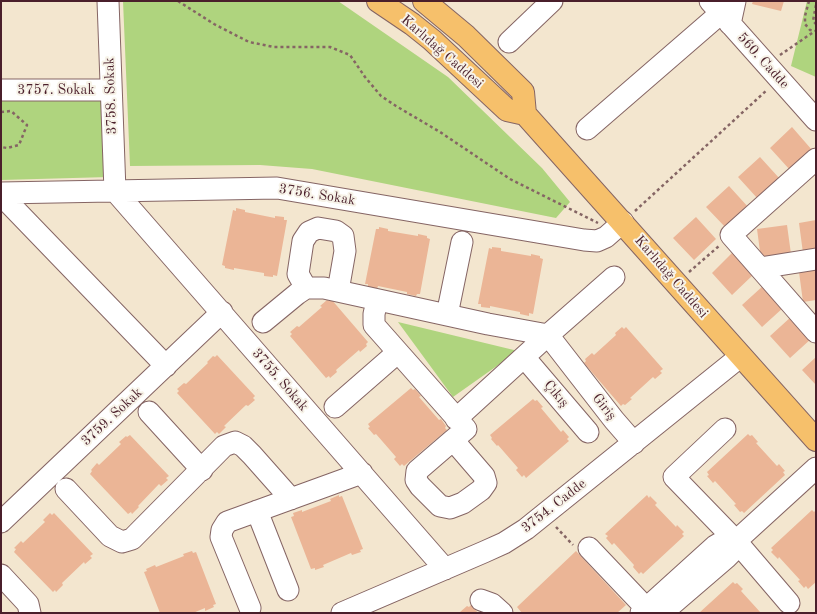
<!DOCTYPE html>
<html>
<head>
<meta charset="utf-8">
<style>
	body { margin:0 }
	#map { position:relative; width:817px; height:614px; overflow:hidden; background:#f3e6cf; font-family:"Old Standard TT",serif }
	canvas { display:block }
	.frame { position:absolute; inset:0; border:2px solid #4a1f2b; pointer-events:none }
</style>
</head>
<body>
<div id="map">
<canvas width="817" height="614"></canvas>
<div class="frame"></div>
</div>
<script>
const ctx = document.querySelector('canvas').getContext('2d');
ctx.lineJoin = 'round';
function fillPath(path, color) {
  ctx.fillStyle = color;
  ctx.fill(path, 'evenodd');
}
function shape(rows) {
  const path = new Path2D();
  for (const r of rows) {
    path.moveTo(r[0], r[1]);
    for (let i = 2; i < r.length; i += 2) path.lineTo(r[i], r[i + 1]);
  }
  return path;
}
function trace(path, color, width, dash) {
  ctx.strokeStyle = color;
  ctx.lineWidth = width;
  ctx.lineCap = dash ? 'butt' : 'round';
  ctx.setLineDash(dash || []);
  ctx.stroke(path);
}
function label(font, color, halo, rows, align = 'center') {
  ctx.font = font + ' "Old Standard TT",serif';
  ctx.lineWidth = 4;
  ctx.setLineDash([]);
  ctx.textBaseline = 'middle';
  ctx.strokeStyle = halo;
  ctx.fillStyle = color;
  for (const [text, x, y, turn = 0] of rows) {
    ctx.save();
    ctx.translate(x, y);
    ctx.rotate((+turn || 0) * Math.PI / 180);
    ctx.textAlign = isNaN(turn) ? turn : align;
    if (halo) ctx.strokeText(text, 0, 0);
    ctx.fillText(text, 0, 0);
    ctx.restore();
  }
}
fillPath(shape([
	[123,1,338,1,448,77,542,168,570,202,556,218,312,169,260,165,130,166],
	[807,1,816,1,816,77,791,66],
	[107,94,109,177,1,180,1,95],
	[398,322,518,351,453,397]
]), '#afd47e');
fillPath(shape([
	[753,1,784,1,781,11,752,4],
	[792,127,812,150,790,170,770,148],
	[760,157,780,179,758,199,738,177],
	[729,186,749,208,727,229,706,207],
	[236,208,245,210,245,212,275,218,275,216,284,217,284,220,287,220,277,276,273,275,273,277,264,276,264,273,234,268,234,270,225,268,225,266,222,265,233,210,236,211],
	[696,217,716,239,694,260,673,238],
	[816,220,816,251,803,253,799,223],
	[787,225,791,254,761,259,757,229],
	[379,227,388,229,388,231,418,236,418,234,427,236,427,238,430,239,420,294,417,294,416,296,407,294,407,292,378,286,377,289,368,287,368,284,365,284,376,229,379,229],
	[492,247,501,248,501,251,531,256,531,254,540,256,540,258,543,259,533,314,529,313,529,316,520,314,520,312,490,306,490,308,481,307,481,304,478,304,489,248,492,249],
	[733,252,754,274,732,295,712,273],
	[816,270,816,300,803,302,799,272],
	[764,285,784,307,762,327,742,305],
	[331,299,368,342,366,344,367,346,360,352,359,350,336,370,337,372,330,378,329,376,326,378,290,336,292,334,290,332,297,326,299,327,322,307,320,306,327,300,329,301],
	[792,316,812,338,790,358,770,336],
	[622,327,624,329,626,327,663,369,660,371,662,373,655,379,653,377,630,398,632,399,625,405,623,404,621,406,584,363,586,361,585,359,592,353,594,355,616,335,615,333],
	[217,355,255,396,253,398,255,400,248,406,246,405,224,426,226,427,219,434,217,432,215,434,177,393,179,391,177,389,184,383,186,384,208,363,207,362,213,356,215,357],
	[816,357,816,385,802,370],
	[411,388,413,390,415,389,421,396,419,397,439,420,441,419,446,426,445,428,447,430,404,466,402,464,400,466,394,459,396,457,376,434,374,435,368,428,370,427,368,424],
	[533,399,535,401,537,400,543,407,541,408,561,432,563,430,569,437,567,439,569,441,526,478,524,475,522,477,516,470,518,468,498,445,497,446,491,439,492,438,490,435],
	[748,434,750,436,752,435,758,442,756,443,777,466,779,464,785,471,783,472,785,475,744,513,742,511,740,512,734,505,736,504,715,481,713,483,707,476,709,475,707,472],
	[130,435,169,476,166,478,168,480,161,486,159,484,138,506,139,507,132,514,131,512,128,514,90,474,92,471,91,470,97,463,99,465,121,444,119,442,126,436,127,437],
	[339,495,339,497,342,496,363,549,360,550,361,552,352,555,351,553,323,565,324,567,315,570,315,568,311,569,291,517,294,516,293,513,302,510,302,512,331,501,330,499],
	[647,495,649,498,650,496,657,503,655,505,676,527,677,525,684,532,682,534,684,536,643,574,641,572,639,574,633,567,634,565,614,543,612,545,606,538,608,536,605,534],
	[812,510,814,512,816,510,816,582,808,589,806,586,804,588,798,581,800,580,779,557,778,559,771,552,773,550,771,548],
	[50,513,52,515,54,513,93,554,90,556,92,558,85,564,84,562,62,583,63,585,56,592,55,590,53,592,14,552,16,549,14,548,21,541,23,543,45,522,43,520],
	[192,551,193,553,196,552,216,604,213,605,214,607,205,611,205,608,193,613,160,613,144,572,147,571,146,569,155,565,156,567,184,556,183,554],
	[576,551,626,605,617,613,522,613,517,607],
	[733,582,735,584,737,583,743,589,741,591,761,613,699,613],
	[471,605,478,613,461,613,460,612,467,606,469,607]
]), '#ebb596');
const minor = shape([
	[108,1,115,191,445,569],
	[710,1,816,120],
	[730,24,735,1],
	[509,42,552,1],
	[1,90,111,90],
	[587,129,721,13],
	[816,159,731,235,816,332],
	[1,193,277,188,584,240,597,241,606,237,623,222],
	[1,195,166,366],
	[760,268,816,259],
	[306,288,298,274,303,241,309,232,318,228,336,231,343,236,345,251,338,291],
	[377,301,374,314,374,325,466,429,453,440,484,476,486,483,481,490,463,503,450,508,440,506,420,486,416,480,417,471,453,440],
	[447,315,462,242],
	[263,322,297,294,306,288,324,288,488,324,548,335,614,277],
	[524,357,588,432],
	[335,407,397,353],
	[149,412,202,470],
	[456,419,548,335,614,420,634,443],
	[725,429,674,477,736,541,789,603],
	[66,489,110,536,122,542,132,539,224,446,235,442,243,446,252,455,291,499],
	[257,511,288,590],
	[1,522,222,312],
	[589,548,646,608],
	[1,575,28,604,30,613],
	[481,600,492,604,502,613],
	[250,608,221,537,222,530,227,522,362,473],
	[342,613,484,552,504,543,526,529,741,356],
	[641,613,715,546,727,539,736,541],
	[662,613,726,558,734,550,736,541,816,468]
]);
const major = shape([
	[378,1,412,24,432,40,507,110,525,114,523,92,466,36,424,1],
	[525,114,816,440]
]);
trace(minor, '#856564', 23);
trace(major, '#856564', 24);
trace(shape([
	[178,1,214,24,249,42,274,47,330,47,350,55,365,77,381,96,396,106,440,132,510,179,598,223],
	[809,1,805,16,805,24,810,30,816,31],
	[816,5,813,21,816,24],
	[780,55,815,31],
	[1,112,11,111,27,125,19,145,7,148,1,147],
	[635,211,767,90],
	[689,272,719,246],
	[556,527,573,545]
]), '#856564', 2.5, [3, 3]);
trace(minor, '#fff', 21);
trace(major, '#f6c06b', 22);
label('14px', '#4a1f2b', '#f7f3e8', [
	["Karlıdağ Caddesi",442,52,41],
	["560. Cadde",763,61,48],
	["3757. Sokak",56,90],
	["3758. Sokak",111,96,-92],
	["3756. Sokak",317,195,9],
	["Karlıdağ Caddesi",671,277,49],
	["3755. Sokak",280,380,49],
	["Çıkış",556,394,50],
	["Giriş",604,407,52],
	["3759. Sokak",112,417,-43],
	["3754. Cadde",554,506,-38]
]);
</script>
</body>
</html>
